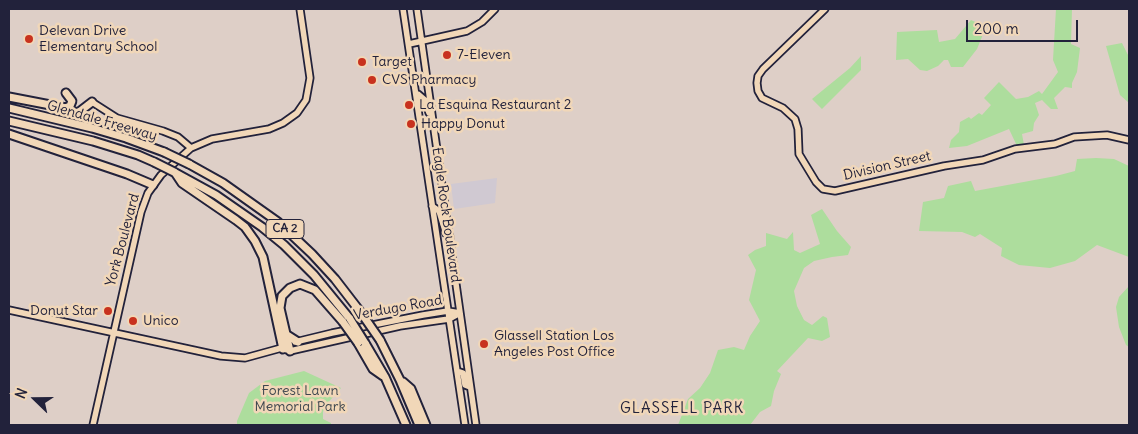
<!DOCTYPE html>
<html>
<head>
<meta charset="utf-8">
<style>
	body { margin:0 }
	#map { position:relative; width:1138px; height:434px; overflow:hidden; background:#decfc7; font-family:Delius,sans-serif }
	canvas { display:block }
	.frame { position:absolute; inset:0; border:10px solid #22223b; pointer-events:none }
	.north { position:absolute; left:10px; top:374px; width:50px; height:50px; -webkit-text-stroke:4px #f1d7b8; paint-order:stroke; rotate:292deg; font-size:14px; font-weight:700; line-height:20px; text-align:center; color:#22223b }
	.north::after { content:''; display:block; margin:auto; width:18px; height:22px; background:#22223b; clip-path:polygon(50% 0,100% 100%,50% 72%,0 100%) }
	.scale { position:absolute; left:966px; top:20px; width:112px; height:22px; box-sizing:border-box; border:2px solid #22223b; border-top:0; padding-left:6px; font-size:15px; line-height:18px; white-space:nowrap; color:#22223b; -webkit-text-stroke:4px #f1d7b8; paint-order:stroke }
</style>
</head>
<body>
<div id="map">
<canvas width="1138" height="434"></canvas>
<div class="frame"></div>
<div class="north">N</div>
<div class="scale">200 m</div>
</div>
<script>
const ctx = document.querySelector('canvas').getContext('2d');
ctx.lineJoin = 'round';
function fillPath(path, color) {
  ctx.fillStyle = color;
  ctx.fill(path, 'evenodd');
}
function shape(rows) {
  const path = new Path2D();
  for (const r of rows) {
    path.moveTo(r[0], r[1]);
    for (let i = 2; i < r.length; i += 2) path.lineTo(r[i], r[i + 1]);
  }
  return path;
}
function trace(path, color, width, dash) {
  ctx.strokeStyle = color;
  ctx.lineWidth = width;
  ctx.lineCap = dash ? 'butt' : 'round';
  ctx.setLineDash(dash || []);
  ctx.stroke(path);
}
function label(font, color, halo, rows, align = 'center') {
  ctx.font = font + ' Delius,sans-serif';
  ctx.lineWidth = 5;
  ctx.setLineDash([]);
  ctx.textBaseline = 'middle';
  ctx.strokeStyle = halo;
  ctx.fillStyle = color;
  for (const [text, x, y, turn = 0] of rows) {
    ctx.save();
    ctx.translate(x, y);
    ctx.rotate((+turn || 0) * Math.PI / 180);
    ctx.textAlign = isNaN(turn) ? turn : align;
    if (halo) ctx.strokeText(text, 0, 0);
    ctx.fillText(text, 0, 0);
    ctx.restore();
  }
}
fillPath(shape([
	[497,178,495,203,454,209,451,184]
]), '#d0c9d2');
fillPath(shape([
	[1056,9,1072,9,1071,44,1080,48,1077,72,1072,83,1072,88,1065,87,1054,98,1058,109,1051,109,1042,100,1035,103,1039,115,1034,123,1033,131,1022,134,1024,145,1017,146,1009,129,967,146,949,148,951,140,959,132,960,122,969,117,971,119,979,113,982,115,991,105,984,98,999,82,1016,99,1028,97,1039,91,1042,94,1058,72,1053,60],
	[971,20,986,27,977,49,963,67,951,67,948,60,944,60,938,66,927,71,920,70,908,59,896,60,897,32,937,30,939,42,955,39],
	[1122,43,1128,55,1129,64,1129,103,1120,95,1106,46],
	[861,56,861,70,822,109,812,99,850,68],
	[1096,158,1114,159,1129,166,1129,257,1097,245,1075,261,1050,268,1019,265,1001,256,1002,248,980,234,975,237,962,232,919,231,923,202,944,198,948,186,971,181,975,191,1056,176,1075,171,1077,159],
	[822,209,837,231,851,247,848,255,832,257,814,261,804,268,794,291,797,306,804,320,812,325,823,316,827,318,830,337,822,341,808,338,777,371,781,374,774,391,771,406,760,412,750,425,678,425,688,399,700,388,710,373,718,350,734,347,744,350,750,336,760,321,749,300,756,270,748,255,755,250,766,246,766,233,787,239,793,232,794,250,800,253,820,244,811,215],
	[1129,286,1129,347,1126,345,1119,327,1116,307,1119,297],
	[304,371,341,388,325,406,323,412,323,419,331,423,331,425,237,425,237,421,249,393,265,381]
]), '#addd9d');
const secondary = shape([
	[403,9,465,425],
	[417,9,476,425],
	[825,9,763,69,758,76,757,83,758,91,762,98,783,108,795,119,798,129,799,154,816,182,823,189,835,191,944,166,983,160,1015,149,1055,144,1074,137,1107,135,1129,140],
	[409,44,467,31,482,22,495,9],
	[416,94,418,94,425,100,429,113],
	[92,102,117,118,163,131,178,137,191,148],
	[432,206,439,211,446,234,450,237],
	[9,310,221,356,245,358,285,347],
	[295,342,332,333,423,315,448,311,460,313],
	[287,350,290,351,400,326,449,319,460,313],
	[457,371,463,373,465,385,470,387],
	[93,425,141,212,148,193,161,175,191,148,212,139,269,129,283,123,297,113,306,100,310,78,300,9]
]);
const highway = shape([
	[9,97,66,108,70,106,72,101,66,93],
	[9,108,92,128,126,138,164,152],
	[61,110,72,113,79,112,92,102],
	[9,121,93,141,138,155,154,162],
	[9,134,127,174,153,185],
	[189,164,223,183,278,222,312,254,335,279,362,314],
	[174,172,216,195,262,227,284,245,314,275,350,319],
	[176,174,182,183,236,220,245,227,255,241,263,257,283,349],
	[287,335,298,342],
	[380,340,400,380,419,425],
	[358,343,373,369,383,376],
	[365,343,385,377,406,425],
	[290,351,280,308,282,296,290,288,300,284,315,290,343,322],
	[403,382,411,389,426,425]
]);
trace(secondary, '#22223b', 9);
trace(highway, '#22223b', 11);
trace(secondary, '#f1d7b8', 5.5);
trace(highway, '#f1d7b8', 7);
const highwayBridge = shape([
	[164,152,189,164],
	[154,162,174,172],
	[362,314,380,340],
	[350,319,365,343],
	[343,322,358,343]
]);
trace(highwayBridge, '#22223b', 11, []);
trace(highwayBridge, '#f1d7b8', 7);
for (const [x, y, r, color] of [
	[29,39,5,"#c8321e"],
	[447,55,5,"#c8321e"],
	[362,62,5,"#c8321e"],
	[372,80,5,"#c8321e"],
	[409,105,5,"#c8321e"],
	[411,124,5,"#c8321e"],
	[108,311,5,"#c8321e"],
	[133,321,5,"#c8321e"],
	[484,344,5,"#c8321e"]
]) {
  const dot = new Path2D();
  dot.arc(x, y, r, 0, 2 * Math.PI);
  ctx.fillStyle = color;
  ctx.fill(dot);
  trace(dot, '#f1d7b8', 2);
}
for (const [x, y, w] of [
	[285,229,38]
]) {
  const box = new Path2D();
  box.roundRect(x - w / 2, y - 9.5, w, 19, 4);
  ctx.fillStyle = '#f1d7b8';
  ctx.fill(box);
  trace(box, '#22223b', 1);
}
label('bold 12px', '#22223b', null, [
	["CA 2",285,229]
]);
label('14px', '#22223b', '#f1d7b8', [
	["Delevan Drive",39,31],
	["Elementary School",39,47],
	["7-Eleven",457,55],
	["Target",372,62],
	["CVS Pharmacy",382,80],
	["La Esquina Restaurant 2",419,105],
	["Happy Donut",421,124],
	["Donut Star",98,311,"right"],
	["Unico",143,321],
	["Glassell Station Los",494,336],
	["Angeles Post Office",494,352]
], 'left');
label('14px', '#22223b', '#f1d7b8', [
	["Glendale Freeway",102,121,16],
	["Division Street",887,166,-13],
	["Eagle Rock Boulevard",446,215,82],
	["York Boulevard",123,240,-75],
	["Verdugo Road",398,308,-10]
]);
label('14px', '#3e474f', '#f1d7b8', [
	["Forest Lawn",300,391],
	["Memorial Park",300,407]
]);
ctx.letterSpacing = '1px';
label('15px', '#22223b', '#f1d7b8', [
	["GLASSELL PARK",682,409]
]);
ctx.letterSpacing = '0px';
</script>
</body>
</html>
